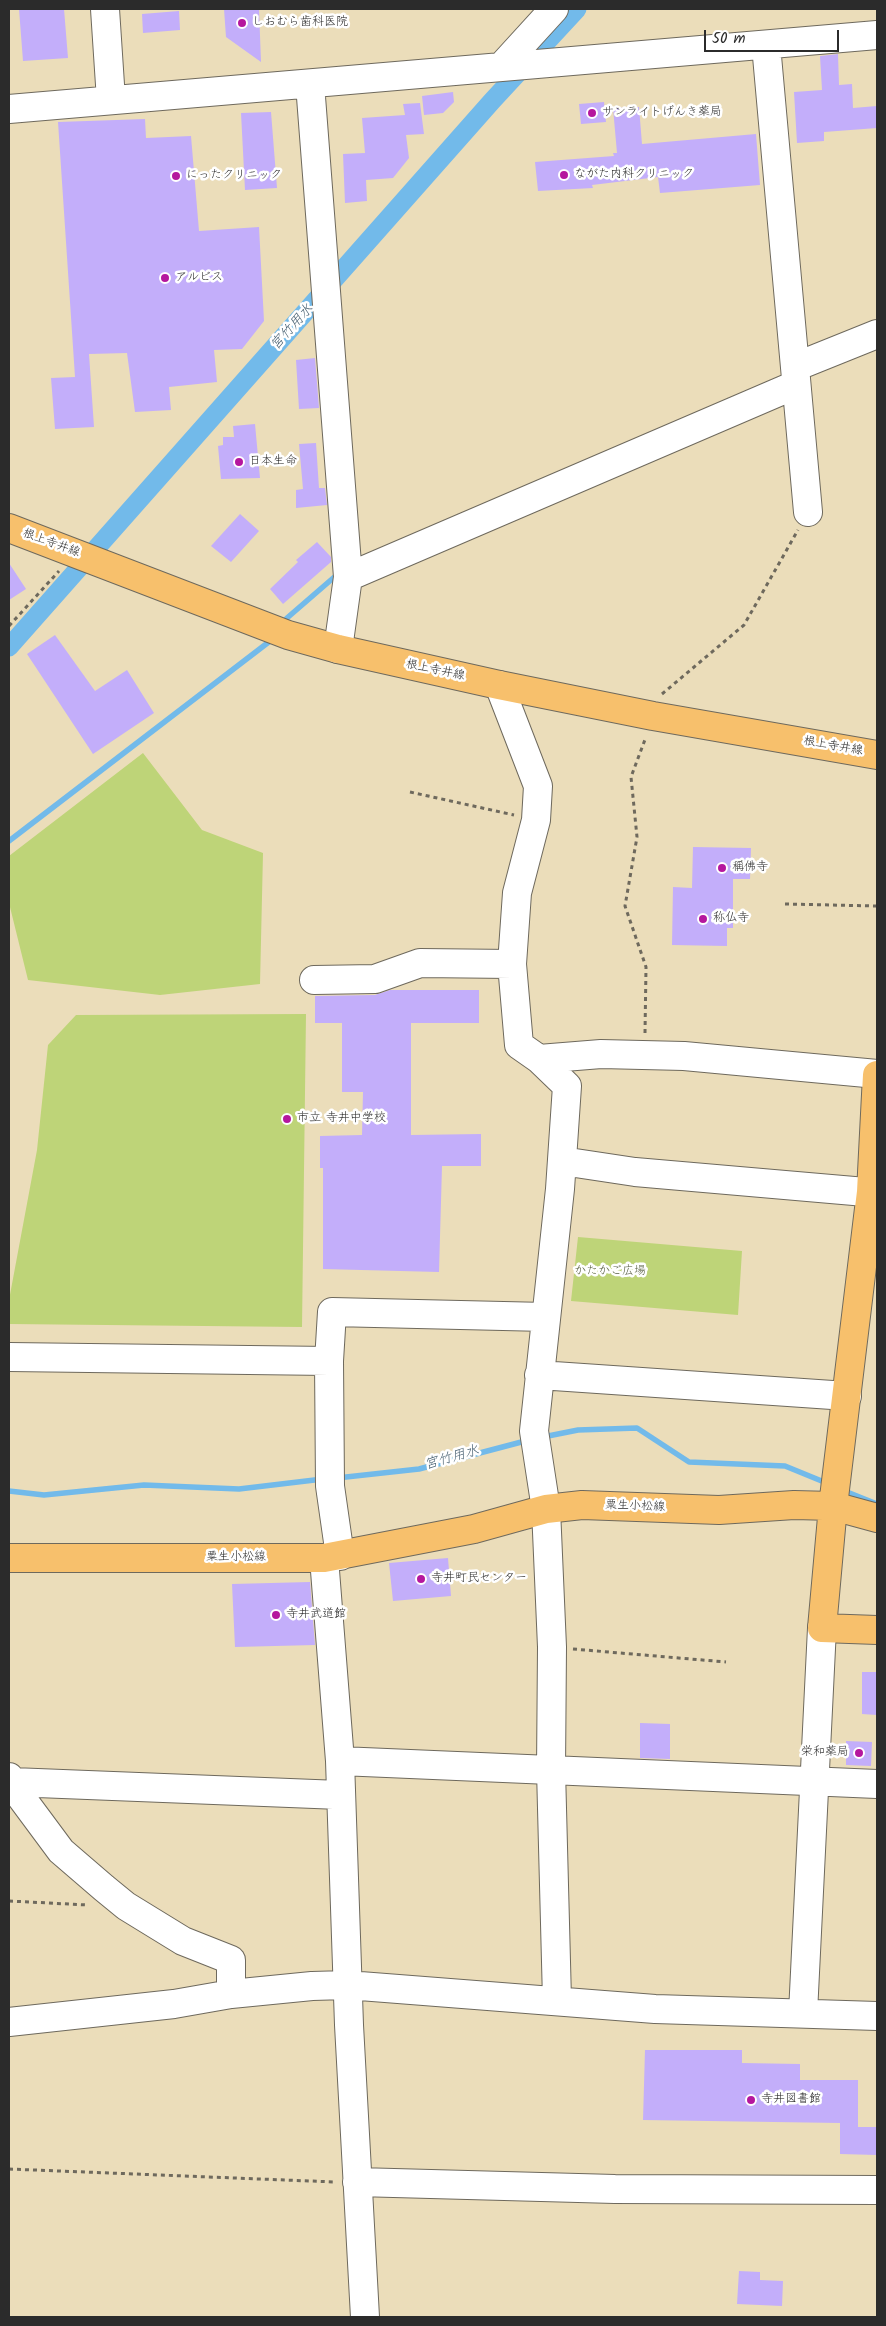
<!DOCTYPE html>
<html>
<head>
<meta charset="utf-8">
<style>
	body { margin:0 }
	#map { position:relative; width:886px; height:2326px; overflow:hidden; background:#ebddba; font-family:Kalam,sans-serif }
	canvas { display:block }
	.frame { position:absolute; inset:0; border:10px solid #2b2b2b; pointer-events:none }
	.scale { position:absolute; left:704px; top:30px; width:135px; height:22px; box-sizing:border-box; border:2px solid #2b2b2b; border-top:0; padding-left:6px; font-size:15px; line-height:18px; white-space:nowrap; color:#2b2b2b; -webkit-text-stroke:4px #fff; paint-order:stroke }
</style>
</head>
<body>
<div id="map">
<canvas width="886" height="2326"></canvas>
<div class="frame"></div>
<div class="scale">50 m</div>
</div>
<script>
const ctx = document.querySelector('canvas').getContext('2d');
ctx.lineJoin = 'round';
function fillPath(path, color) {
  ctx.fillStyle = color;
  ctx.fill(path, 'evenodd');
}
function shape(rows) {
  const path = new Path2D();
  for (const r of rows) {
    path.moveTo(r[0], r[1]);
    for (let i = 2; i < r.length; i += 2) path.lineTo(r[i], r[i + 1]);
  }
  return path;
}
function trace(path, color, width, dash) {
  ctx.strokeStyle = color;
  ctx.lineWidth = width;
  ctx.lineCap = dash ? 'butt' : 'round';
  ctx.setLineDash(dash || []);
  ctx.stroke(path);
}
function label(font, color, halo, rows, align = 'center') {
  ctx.font = font + ' Kalam,"Klee One",sans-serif';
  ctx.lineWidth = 5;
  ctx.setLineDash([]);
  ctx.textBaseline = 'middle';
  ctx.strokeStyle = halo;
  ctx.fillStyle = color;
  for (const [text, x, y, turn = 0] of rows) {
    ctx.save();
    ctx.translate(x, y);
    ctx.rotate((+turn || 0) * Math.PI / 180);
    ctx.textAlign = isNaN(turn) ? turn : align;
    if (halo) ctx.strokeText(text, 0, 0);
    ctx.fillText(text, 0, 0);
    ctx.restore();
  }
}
fillPath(shape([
	[143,753,202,830,263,853,260,984,160,995,28,980,9,903,9,856],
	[306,1014,302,1327,9,1324,9,1300,37,1150,48,1045,76,1015],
	[578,1237,742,1251,738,1315,571,1301]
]), '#bed478');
trace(shape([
	[283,624,287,618,339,573],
	[9,841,274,638],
	[543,1437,578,1430,637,1428,689,1462,785,1466,829,1484],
	[337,1478,419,1469,529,1440],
	[842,1490,877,1504],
	[9,1491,44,1495,144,1485,239,1489,323,1479]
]), '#72baea', 5.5);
trace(shape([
	[9,647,492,101,577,9]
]), '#72baea', 19);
fillPath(shape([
	[19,9,64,9,68,58,23,61],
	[224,9,259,9,261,62,226,37],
	[179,11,180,30,143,33,142,14],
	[838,54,839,85,852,84,853,108,877,106,877,128,824,132,824,141,797,143,794,92,822,90,820,56],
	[453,92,454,102,443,113,424,115,422,96],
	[604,102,606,122,581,124,579,104],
	[420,103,424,134,406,135,409,158,393,178,366,180,367,201,345,203,343,154,365,153,362,118,405,115,403,104],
	[639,107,642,144,756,134,760,185,660,193,658,177,592,185,593,188,538,191,535,162,614,156,613,153,617,153,613,108],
	[271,112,277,188,245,190,241,113],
	[145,119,146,138,191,136,199,231,259,227,264,321,242,349,214,350,217,382,169,387,171,410,135,412,127,353,89,354,94,427,55,429,51,378,75,377,58,122],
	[315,358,319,408,299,409,296,360],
	[255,424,260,478,221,479,218,446,223,445,223,437,234,437,233,426],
	[316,443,319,488,325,488,327,505,296,508,296,490,303,489,299,444],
	[240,514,259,531,231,562,211,546],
	[317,542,331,557,331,562,283,604,270,589,298,562,296,560],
	[9,563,26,589,9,600],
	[55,635,95,691,127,670,154,713,93,754,27,654],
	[693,847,751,848,750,879,733,879,733,928,727,928,727,946,672,945,673,887,692,888],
	[390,990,479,990,479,1023,411,1023,411,1135,481,1134,481,1166,442,1166,439,1272,323,1269,323,1168,320,1168,320,1136,362,1135,363,1092,342,1092,342,1023,315,1023,315,996,375,995],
	[448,1558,451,1596,393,1601,389,1563],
	[310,1582,315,1645,235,1647,232,1584],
	[862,1672,877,1672,877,1715,862,1714],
	[640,1723,670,1724,670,1759,640,1758],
	[846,1741,872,1742,871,1766,846,1765],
	[645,2050,742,2050,742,2063,800,2064,800,2080,858,2080,858,2127,877,2127,877,2155,840,2154,840,2123,643,2120],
	[739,2271,760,2272,760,2280,783,2281,782,2306,737,2304]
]), '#c3aefa');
const minor = shape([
	[105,9,111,100],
	[766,45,808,512],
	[502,66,554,9],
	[310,84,348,577,338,649],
	[9,109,877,35],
	[795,367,877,334],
	[348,577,795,385],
	[499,685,538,786,536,820,517,893,512,964,519,1045,539,1059,567,1086,560,1189,534,1431,546,1509,552,1647,551,1770,557,2000],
	[314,980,375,979,420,963,512,964],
	[539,1059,601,1054,684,1056,877,1074],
	[562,1161,635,1172,877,1193],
	[9,1357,329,1361],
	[539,1375,847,1396],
	[340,1556,330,1486,329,1361,332,1312,546,1317],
	[324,1558,340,1761,349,2025,365,2317],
	[340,1761,877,1784],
	[9,1777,18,1793,61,1851,104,1888,126,1906,183,1941,231,1960,231,1994],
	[12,1782,340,1795],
	[803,2013,822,1628],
	[9,2022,174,2004,231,1994,312,1986,347,1985,655,2009,877,2016],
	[357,2182,615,2189,877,2190]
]);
const major = shape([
	[9,528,288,635,338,649,499,685,653,716,877,755],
	[877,1075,871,1192,833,1506,822,1628,877,1630],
	[9,1558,324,1558,474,1529,546,1509,582,1505,719,1510,794,1505,833,1506,877,1518]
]);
trace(minor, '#6e695d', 30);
trace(major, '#6e695d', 30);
trace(shape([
	[9,626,59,571],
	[662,694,744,625,798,530],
	[410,792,514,815],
	[785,904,877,906],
	[645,1033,646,967,625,906,637,837,631,777,646,737],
	[573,1649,726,1662],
	[9,1901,88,1905],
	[9,2169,335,2182]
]), '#6e695d', 3, [4, 4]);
trace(minor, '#fff', 28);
trace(major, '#f7c06c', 28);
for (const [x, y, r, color] of [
	[242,23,5,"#b5179e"],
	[592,113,5,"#b5179e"],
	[564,175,5,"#b5179e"],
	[176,176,5,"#b5179e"],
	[165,278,5,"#b5179e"],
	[239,462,5,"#b5179e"],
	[722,868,5,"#b5179e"],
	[703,919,5,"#b5179e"],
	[287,1119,5,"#b5179e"],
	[421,1579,5,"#b5179e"],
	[276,1615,5,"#b5179e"],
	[859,1753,5,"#b5179e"],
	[751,2100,5,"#b5179e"]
]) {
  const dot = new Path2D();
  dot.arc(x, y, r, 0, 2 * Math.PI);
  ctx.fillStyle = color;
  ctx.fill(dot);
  trace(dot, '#fff', 2);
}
label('12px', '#2b2b2b', '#fff', [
	["しおむら歯科医院",252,23],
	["サンライトげんき薬局",602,113],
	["ながた内科クリニック",574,175],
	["にったクリニック",186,176],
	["アルビス",175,278],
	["日本生命",249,462],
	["稱佛寺",732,868],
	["称仏寺",713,919],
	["市立 寺井中学校",297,1119],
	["寺井町民センター",431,1579],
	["寺井武道館",286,1615],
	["栄和薬局",849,1753,"right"],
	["寺井図書館",761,2100]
], 'left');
label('12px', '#2b2b2b', '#fff', [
	["根上寺井線",51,544,20],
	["根上寺井線",435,671,12],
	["根上寺井線",833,747,10],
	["粟生小松線",635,1507,2],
	["粟生小松線",236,1558]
]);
label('12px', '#575e42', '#fff', [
	["かたかご広場",610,1272]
]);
label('italic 14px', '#445d6e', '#fff', [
	["宮竹用水",293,328,-48],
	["宮竹用水",452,1459,-16]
]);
</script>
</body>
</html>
